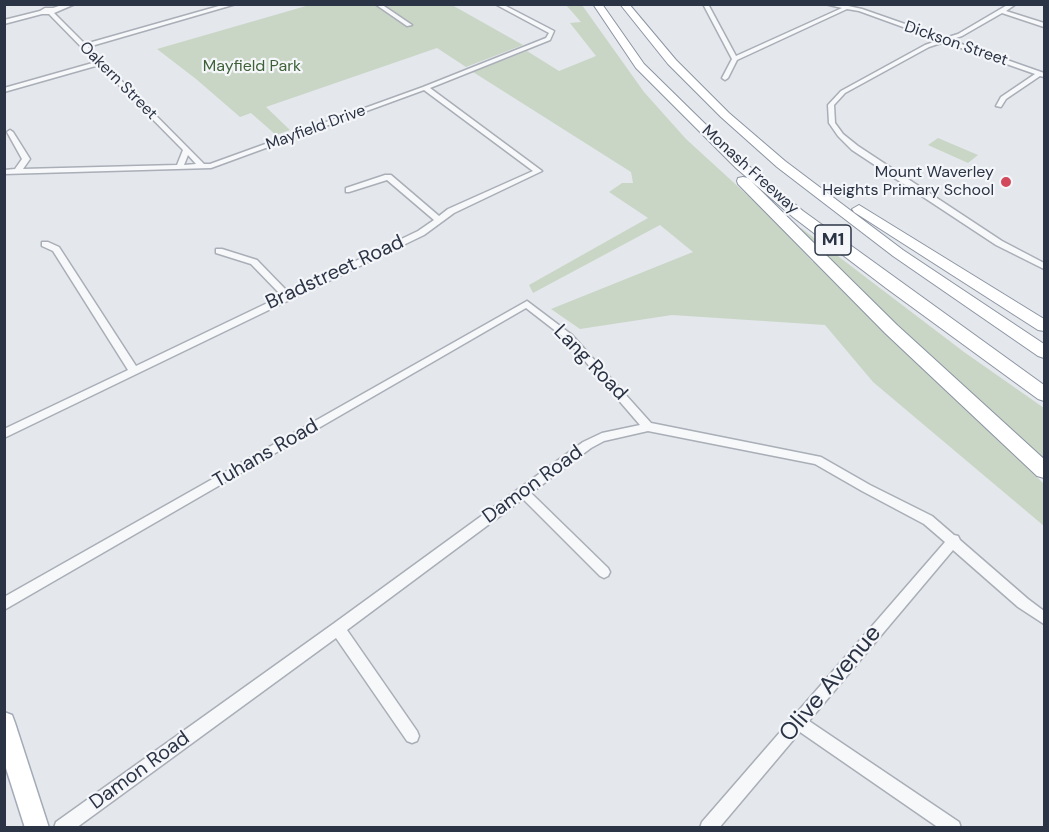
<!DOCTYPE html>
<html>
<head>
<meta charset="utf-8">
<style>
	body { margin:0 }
	#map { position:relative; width:1049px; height:832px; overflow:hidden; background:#e4e7ec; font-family:"DM Sans",sans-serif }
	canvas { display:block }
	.frame { position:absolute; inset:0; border:6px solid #2b3445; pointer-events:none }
</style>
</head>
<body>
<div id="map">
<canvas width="1049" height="832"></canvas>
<div class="frame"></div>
</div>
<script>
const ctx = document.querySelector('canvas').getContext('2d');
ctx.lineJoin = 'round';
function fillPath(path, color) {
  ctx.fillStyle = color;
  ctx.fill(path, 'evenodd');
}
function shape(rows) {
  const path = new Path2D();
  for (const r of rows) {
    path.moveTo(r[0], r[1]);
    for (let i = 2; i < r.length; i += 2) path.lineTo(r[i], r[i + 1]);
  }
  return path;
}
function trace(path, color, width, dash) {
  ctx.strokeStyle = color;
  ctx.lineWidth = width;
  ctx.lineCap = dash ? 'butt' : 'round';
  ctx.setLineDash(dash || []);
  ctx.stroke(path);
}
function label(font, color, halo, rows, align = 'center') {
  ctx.font = font + ' "DM Sans",sans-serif';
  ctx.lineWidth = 4.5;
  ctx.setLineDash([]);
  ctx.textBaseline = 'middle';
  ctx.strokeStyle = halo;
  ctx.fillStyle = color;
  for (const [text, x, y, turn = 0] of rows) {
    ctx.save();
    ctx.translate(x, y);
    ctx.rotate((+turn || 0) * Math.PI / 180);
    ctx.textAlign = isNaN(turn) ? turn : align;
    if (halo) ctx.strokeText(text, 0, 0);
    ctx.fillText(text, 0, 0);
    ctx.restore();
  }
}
fillPath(shape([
	[313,4,452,5,523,45,466,67,437,48,266,107,290,130,276,135,251,113,240,117,196,79,157,49],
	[566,5,582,5,644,92,686,139,767,213,813,262,817,261,1044,484,1044,526,873,382,825,325,672,315,580,329,551,309,693,252,660,225,533,293,529,285,648,218,609,192,622,183,633,183,631,172,473,72,527,51,559,71,596,56,570,23,581,22],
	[938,138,978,155,968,163,928,145],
	[801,228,964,352,1044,408,1044,462,946,374,797,229]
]), '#c9d6c5');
const street = shape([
	[65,4,75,4,54,13,85,44,226,4,236,4,88,47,204,164,210,164,423,87,546,38,549,33,495,4,502,4,554,31,550,40,430,88,542,171,454,213,424,235,4,438,4,429,128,370,53,251,42,246,42,242,48,242,59,247,136,366,282,296,251,264,216,253,216,249,222,249,257,260,289,293,418,231,434,220,387,180,349,192,346,192,346,188,385,175,391,175,439,216,448,209,533,171,424,90,211,168,4,174,4,170,15,169,22,159,7,132,10,130,13,132,30,159,23,169,177,165,183,150,99,65,4,92,4,88,96,62,49,14,42,14,4,24,4,20,40,11,45,8,53,8,65,4],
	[188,155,196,164,184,165,188,155],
	[375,4,381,4,412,25,407,26,375,4],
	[703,4,708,4,736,56,842,8,825,4,839,4,862,9,945,38,958,34,1009,4,1016,4,1006,11,1044,23,1044,27,1002,13,962,36,950,40,1044,73,1044,77,1040,76,1006,99,1001,107,996,106,1001,97,1035,74,944,42,929,47,845,93,834,105,835,123,843,134,858,146,1002,241,1044,263,1044,269,996,245,852,150,838,136,829,123,828,105,841,91,925,45,939,40,859,11,847,9,737,60,728,78,725,80,722,78,732,59,703,4],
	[527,301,572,335,651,423,821,457,870,485,932,516,954,535,958,536,960,540,1028,599,1044,611,1044,624,1018,607,953,550,809,721,959,822,961,828,939,828,800,732,719,828,700,828,702,822,945,542,924,524,862,491,815,464,648,431,604,441,591,448,531,493,608,568,610,572,608,576,604,578,600,576,523,499,347,630,417,731,419,736,417,741,412,743,407,741,336,638,76,828,54,828,56,822,333,624,583,442,602,433,640,425,566,339,526,308,4,610,4,597,527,301]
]);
const primary = shape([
	[4,712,12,715,15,723,49,828,25,828,4,762,4,712]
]);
const highway = shape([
	[593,4,602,4,644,64,744,162,803,211,1044,385,1044,401,1038,399,886,288,793,217,736,168,636,68,593,4],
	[620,4,629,4,676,60,729,113,785,161,903,250,1044,344,1044,358,1038,356,893,256,777,167,721,117,668,64,620,4],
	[743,177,748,178,897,325,1044,459,1044,478,1037,476,885,333,738,184,737,181,738,178,743,177],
	[859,205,1044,319,1044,331,1038,330,854,212,852,209,859,205]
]);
trace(street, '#a9aeb7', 3);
trace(primary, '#a3abb8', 3);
trace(highway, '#8b94a3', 2);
fillPath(street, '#f7f8fa');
fillPath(primary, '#fff');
fillPath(highway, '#fff');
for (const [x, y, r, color] of [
	[1006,182,6,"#d1495b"]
]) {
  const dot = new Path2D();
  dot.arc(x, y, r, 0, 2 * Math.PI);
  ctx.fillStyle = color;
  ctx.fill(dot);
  trace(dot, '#f4f6f9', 2);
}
label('16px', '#2b3445', '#f4f6f9', [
	["Dickson Street",956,44,19],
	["Oakern Street",118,81,45],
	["Mayfield Drive",316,128,-20],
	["Monash Freeway",750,170,42]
]);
label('16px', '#3f6138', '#f4f6f9', [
	["Mayfield Park",252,67]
]);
label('16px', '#2b3445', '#f4f6f9', [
	["Mount Waverley",994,173],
	["Heights Primary School",994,191]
], 'right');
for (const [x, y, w] of [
	[833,240,36]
]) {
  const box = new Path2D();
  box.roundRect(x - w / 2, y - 15, w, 30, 4.5);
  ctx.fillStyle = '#f4f6f9';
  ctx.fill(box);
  trace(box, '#2b3445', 1.5);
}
label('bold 18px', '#2b3445', null, [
	["M1",833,240]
]);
label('20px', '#2b3445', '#f4f6f9', [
	["Bradstreet Road",335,273,-25],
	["Lang Road",590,363,46],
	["Tuhans Road",266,454,-30],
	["Damon Road",533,485,-36],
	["Damon Road",140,771,-36]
]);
label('24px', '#2b3445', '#f4f6f9', [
	["Olive Avenue",831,684,-50]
]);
</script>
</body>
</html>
